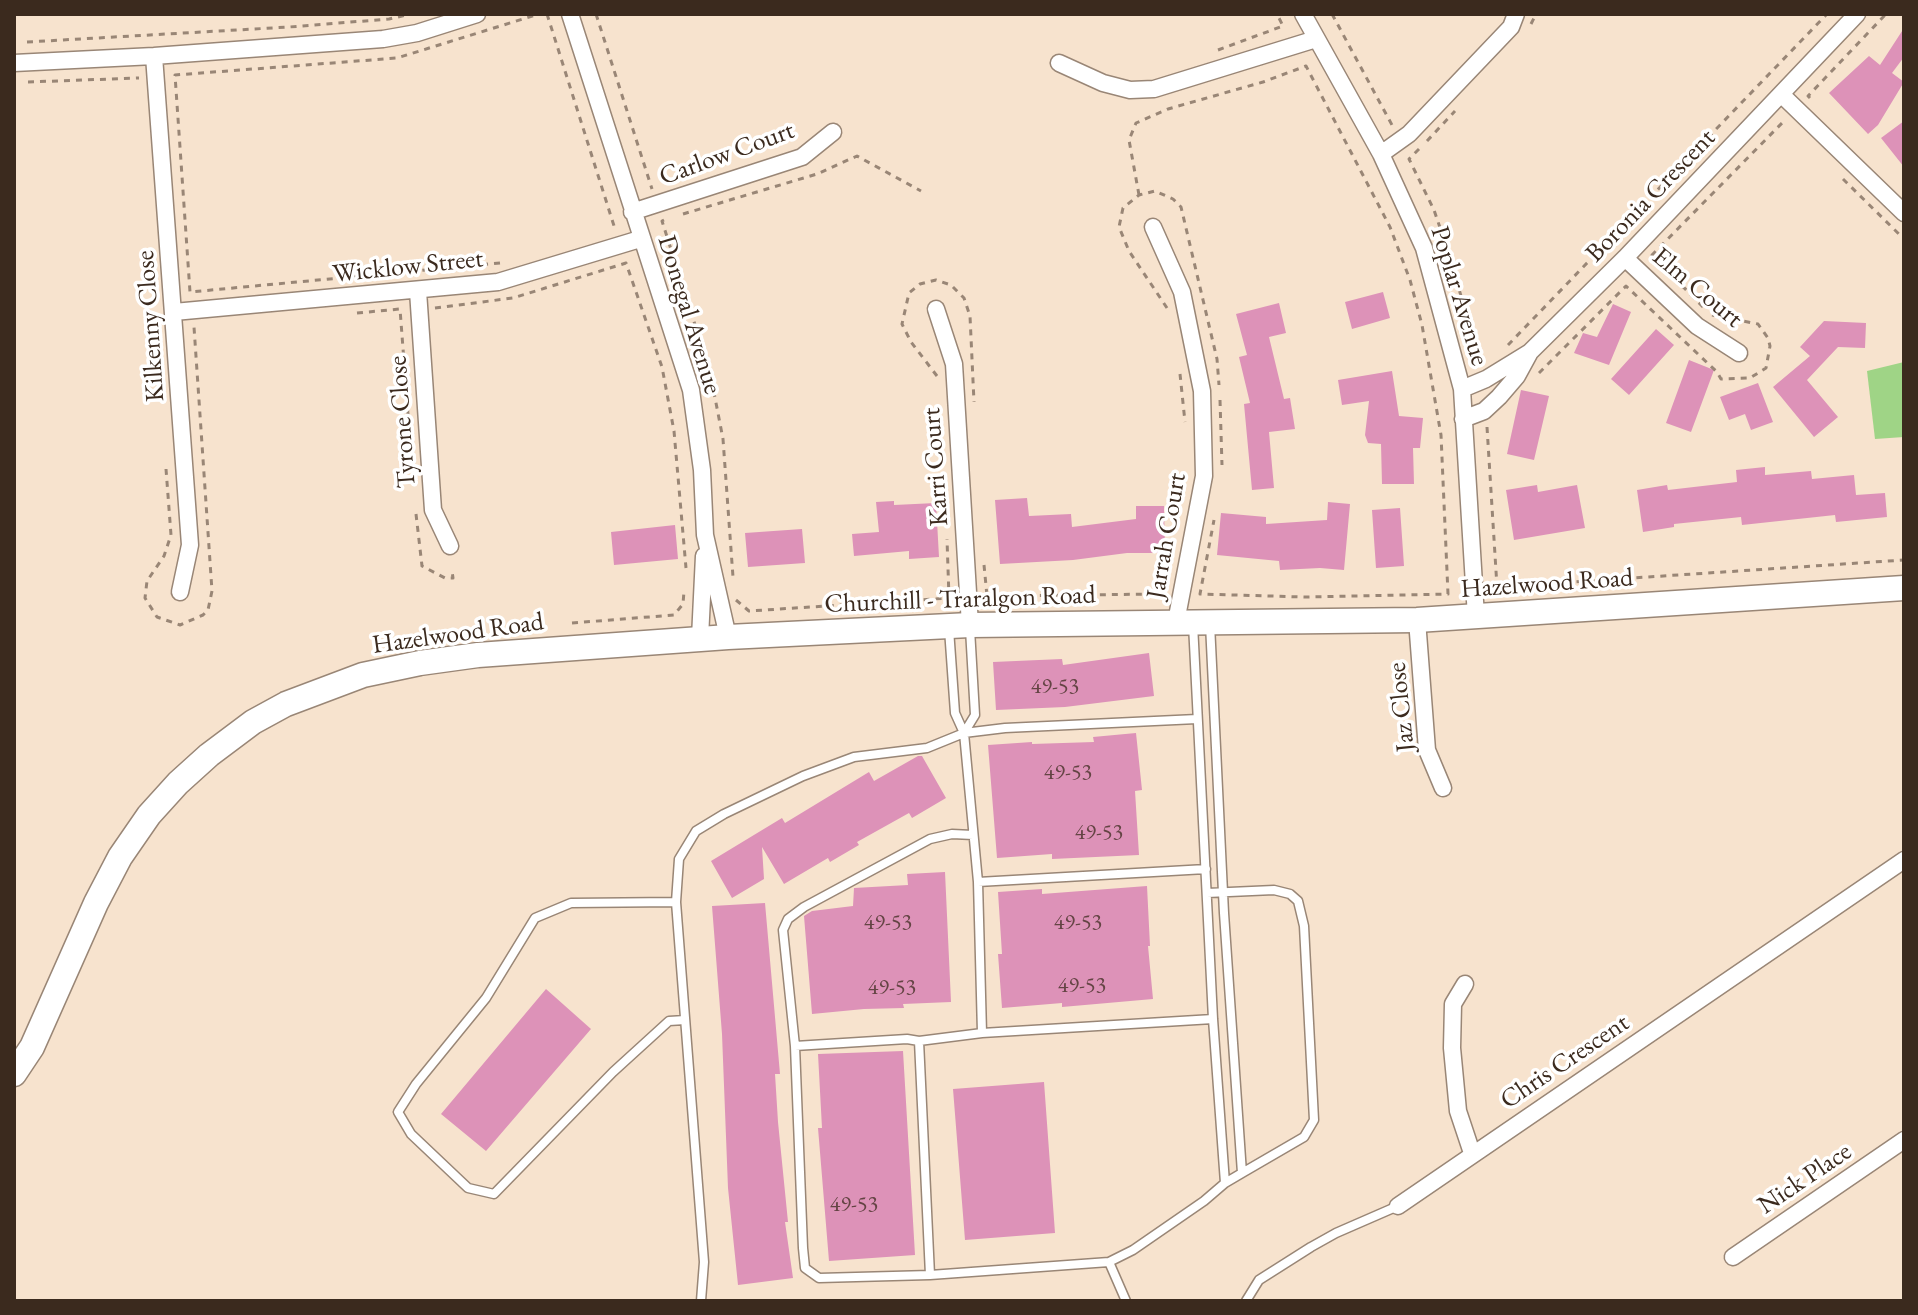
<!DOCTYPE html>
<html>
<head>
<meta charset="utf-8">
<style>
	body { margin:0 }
	#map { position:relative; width:1918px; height:1315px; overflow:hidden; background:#f7e3ce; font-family:"EB Garamond",serif }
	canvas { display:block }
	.frame { position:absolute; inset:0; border:16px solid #3b2a1e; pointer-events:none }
</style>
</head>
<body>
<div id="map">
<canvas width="1918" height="1315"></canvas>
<div class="frame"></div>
</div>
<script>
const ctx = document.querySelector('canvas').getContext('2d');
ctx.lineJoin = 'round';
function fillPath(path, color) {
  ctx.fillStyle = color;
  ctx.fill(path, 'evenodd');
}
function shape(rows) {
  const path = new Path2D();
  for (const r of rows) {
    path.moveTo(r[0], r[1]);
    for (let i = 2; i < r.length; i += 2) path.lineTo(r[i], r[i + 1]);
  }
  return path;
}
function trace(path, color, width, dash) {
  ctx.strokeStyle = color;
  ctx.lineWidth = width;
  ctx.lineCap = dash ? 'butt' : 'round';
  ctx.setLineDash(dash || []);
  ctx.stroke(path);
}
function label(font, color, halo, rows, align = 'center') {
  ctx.font = font + ' "EB Garamond",serif';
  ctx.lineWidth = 7;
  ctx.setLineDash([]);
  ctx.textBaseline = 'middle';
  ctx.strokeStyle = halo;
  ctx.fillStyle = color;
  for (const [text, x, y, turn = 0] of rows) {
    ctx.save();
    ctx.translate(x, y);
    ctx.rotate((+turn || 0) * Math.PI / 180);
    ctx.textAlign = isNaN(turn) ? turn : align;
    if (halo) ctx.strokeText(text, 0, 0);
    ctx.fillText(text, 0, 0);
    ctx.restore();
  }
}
fillPath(shape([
	[1904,362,1904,437,1875,439,1867,371]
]), '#9fd486');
fillPath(shape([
	[1904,28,1904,57,1892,73,1904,82,1878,125,1868,134,1829,93,1869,56,1880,65],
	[1904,121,1904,167,1881,138],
	[1383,292,1390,318,1352,329,1345,302],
	[1279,303,1286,333,1269,337,1284,399,1290,398,1295,429,1269,432,1274,488,1252,490,1244,404,1250,403,1239,357,1247,355,1236,314],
	[1613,304,1631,312,1609,365,1574,353,1583,333,1597,337],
	[1824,321,1866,323,1865,348,1838,347,1807,380,1838,417,1814,437,1773,387,1810,356,1800,347],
	[1656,329,1674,345,1629,395,1611,379],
	[1689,360,1714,370,1691,432,1666,423],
	[1392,371,1399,416,1423,418,1420,448,1413,448,1414,484,1382,484,1381,444,1368,443,1365,435,1369,401,1342,405,1338,380],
	[1758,383,1773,422,1751,430,1745,414,1729,420,1720,397],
	[1521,390,1549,396,1534,460,1507,454],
	[1765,467,1765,475,1811,471,1812,479,1854,475,1856,495,1885,493,1887,517,1836,522,1835,515,1742,525,1741,517,1674,524,1674,527,1643,532,1637,490,1667,485,1668,490,1737,482,1736,470],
	[1537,485,1538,492,1577,485,1585,528,1514,540,1506,490],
	[1027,498,1029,516,1071,514,1072,527,1136,519,1136,506,1164,506,1165,553,1127,553,1073,560,1000,564,995,500],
	[894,501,894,505,936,503,939,557,909,559,909,551,854,556,852,534,879,532,876,502],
	[1328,502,1350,504,1344,570,1320,568,1280,570,1279,561,1217,555,1221,513,1266,517,1266,524,1327,520],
	[1400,508,1404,566,1376,568,1372,510],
	[675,525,678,559,614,565,611,532],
	[802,529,805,563,748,567,745,533],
	[1149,653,1154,696,1065,707,996,710,993,662,1062,659,1063,665],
	[1136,733,1142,790,1135,791,1139,855,1052,859,1052,854,997,858,988,745,1032,742,1032,744,1094,742,1093,737],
	[918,756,922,756,946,798,912,818,909,813,857,842,859,845,830,862,828,858,784,884,762,847,764,879,732,898,711,861,782,818,785,823,869,772,874,781],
	[945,872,951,1002,903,1004,904,1008,864,1009,812,1014,804,916,812,911,853,906,854,888,908,885,907,874],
	[1147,886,1150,946,1148,946,1153,999,1062,1007,1062,1003,1002,1008,998,954,1002,954,998,892,1042,889,1042,894],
	[765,903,780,1074,775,1074,778,1122,788,1222,785,1222,793,1278,738,1285,728,1188,722,1034,712,906],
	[546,989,591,1029,486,1151,441,1114],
	[903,1051,915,1255,829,1261,818,1128,822,1128,818,1054],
	[1044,1082,1055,1233,965,1240,953,1089]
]), '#dd92b8');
const lane = shape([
	[1210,624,1224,913,1242,1173,1225,1183],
	[949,629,955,713,964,733,978,882,982,1033],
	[964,733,975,715,970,629],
	[973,835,952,834,930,839,804,907,788,919,783,930,795,1046,803,1248,805,1268,819,1278,930,1275,1109,1262,1133,1250,1204,1201,1225,1183,1213,1019,1193,624],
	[978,882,1206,869],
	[1207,893,1274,890,1290,894,1298,901,1304,926,1314,1120,1304,1137,1242,1173],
	[676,902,571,903,535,918,486,998,416,1084,398,1112,411,1134,468,1188,494,1194,613,1072,669,1021,685,1020],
	[919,1041,930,1275],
	[795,1046,907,1039,919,1041,982,1033,1213,1019],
	[1109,1262,1126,1301],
	[701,1301,704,1262,676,902,679,859,696,831,724,814,803,776,854,757,927,748,964,733,1005,728,1197,719],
	[1246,1301,1259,1280,1311,1247,1336,1233,1398,1206]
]);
const street = shape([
	[570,14,691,390,702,470,705,535,728,637],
	[1303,14,1381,154,1424,248,1462,389,1476,617],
	[154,56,190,545,180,592],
	[14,63,154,56,383,39,417,33,477,14],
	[1059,63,1103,83,1130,90,1154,89,1316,39],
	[1782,95,1904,213],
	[1381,154,1409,134,1511,27,1516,14],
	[632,212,802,157,833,132],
	[1153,227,1182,292,1202,391,1204,476,1176,622],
	[1625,258,1697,326,1739,353],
	[418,291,433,510,450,546],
	[936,309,954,364,970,625],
	[174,312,498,282,640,239],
	[1462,389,1486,379,1530,352,1625,258,1857,14],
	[1463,419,1484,411,1499,397,1517,376,1529,354],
	[1417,620,1427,750,1443,788],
	[700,638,704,556],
	[1465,984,1453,1004,1452,1048,1458,1111,1472,1153],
	[1398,1206,1904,860],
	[1733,1257,1904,1140]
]);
const secondary = shape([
	[14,1074,32,1047,96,903,120,857,149,815,178,783,209,755,253,722,286,704,363,675,420,663,478,655,728,637,970,625,1417,620,1904,588]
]);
trace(lane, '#998676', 11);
trace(street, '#998676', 19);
trace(secondary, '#998676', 27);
trace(shape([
	[547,14,615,229],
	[596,14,652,189],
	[1332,14,1392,125],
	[1531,24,1536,14],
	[27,42,289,27,389,19,411,14],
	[1218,50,1283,26,1277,14],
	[28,82,139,78],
	[1810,98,1808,96,1886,14],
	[1427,141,1455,111],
	[1419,149,1409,159,1434,210,1449,254,1467,317,1476,365],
	[1843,179,1904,239],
	[1139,195,1129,140,1136,123,1168,109,1263,82,1306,66,1390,227,1410,280,1422,325,1441,435,1448,594,1304,597,1200,594,1214,520],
	[683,214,817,174,857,156,921,191],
	[664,220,662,221,710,372,723,439,733,577],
	[500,263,190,292,175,75,397,58,539,14],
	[1703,307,1652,255,1784,121],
	[435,308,513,298,626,263,662,367,674,431,686,568],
	[1167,308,1129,251,1119,227,1123,208,1139,195,1155,191,1173,199,1181,207,1217,359,1219,385],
	[357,313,400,309,411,454],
	[1508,345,1827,14],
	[1539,373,1626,286,1717,372,1721,379,1750,378,1766,368,1770,346,1768,338,1758,324,1712,315],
	[1180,374,1185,422],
	[937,376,911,342,902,324,909,293,920,284,936,280,951,285,964,298,970,316,974,402],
	[1220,400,1222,465],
	[1487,427,1497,587,1904,560],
	[166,469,171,535,164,556,147,581,145,598,157,617,180,625,203,615,208,610,212,591,194,327],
	[416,514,422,566,445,578,453,578,452,571],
	[984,565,987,596,1161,594,1174,537],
	[736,600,749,611,949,598,947,539],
	[572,623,674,615,683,604,684,591]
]), '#998676', 3, [6, 6]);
trace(lane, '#fff', 8);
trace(street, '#fff', 16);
trace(secondary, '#fff', 24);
label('22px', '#644444', null, [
	["49-53",1055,687],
	["49-53",1068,773],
	["49-53",1099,833],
	["49-53",888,923],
	["49-53",1078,923],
	["49-53",1082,986],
	["49-53",892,988],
	["49-53",854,1205]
]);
label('26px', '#3b2a1e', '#fff', [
	["Carlow Court",727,154,-20],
	["Boronia Crescent",1651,196,-46],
	["Wicklow Street",408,267,-6],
	["Elm Court",1697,288,40],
	["Poplar Avenue",1459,296,73],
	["Donegal Avenue",689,315,73],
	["Kilkenny Close",151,326,-94],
	["Tyrone Close",403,422,-94],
	["Karri Court",936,467,-94],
	["Jarrah Court",1167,536,-80],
	["Hazelwood Road",1547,584,-4],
	["Churchill - Traralgon Road",960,600,-2],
	["Hazelwood Road",458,634,-8],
	["Jaz Close",1402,707,-96],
	["Chris Crescent",1565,1062,-34],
	["Nick Place",1805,1179,-34]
]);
</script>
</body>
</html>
